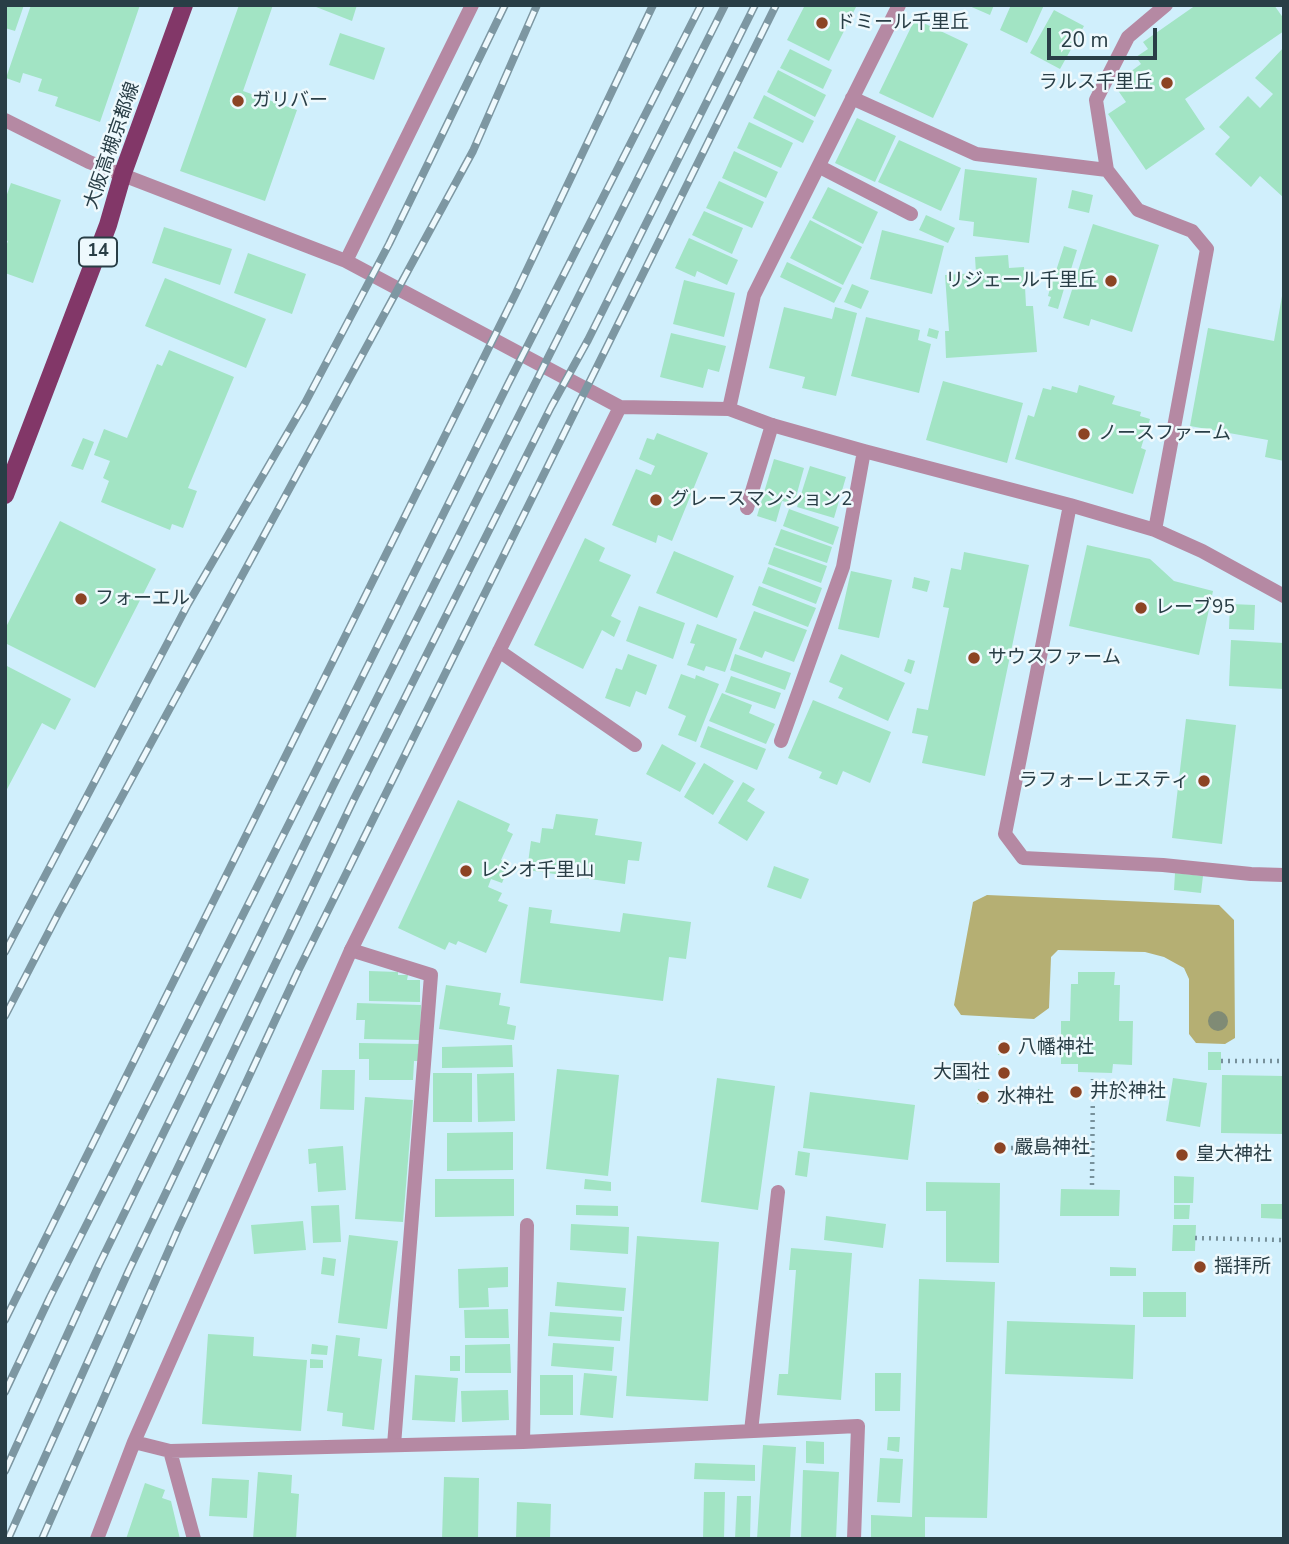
<!DOCTYPE html>
<html>
<head>
<meta charset="utf-8">
<style>
	body { margin:0 }
	#map { position:relative; width:1289px; height:1544px; overflow:hidden; background:#d0effc; font-family:"Nunito Sans",sans-serif }
	canvas { display:block }
	.frame { position:absolute; inset:0; border:7px solid #293e46; pointer-events:none }
	.scale { position:absolute; left:1047px; top:28px; width:110px; height:32px; box-sizing:border-box; border:4px solid #293e46; border-top:0; padding-left:9px; font-size:21px; line-height:24px; white-space:nowrap; color:#293e46; -webkit-text-stroke:5px #eef9fd; paint-order:stroke }
</style>
</head>
<body>
<div id="map">
<canvas width="1289" height="1544"></canvas>
<div class="frame"></div>
<div class="scale">20 m</div>
</div>
<script>
const ctx = document.querySelector('canvas').getContext('2d');
ctx.lineJoin = 'round';
function fillPath(path, color) {
  ctx.fillStyle = color;
  ctx.fill(path, 'evenodd');
}
function shape(rows) {
  const path = new Path2D();
  for (const r of rows) {
    path.moveTo(r[0], r[1]);
    for (let i = 2; i < r.length; i += 2) path.lineTo(r[i], r[i + 1]);
  }
  return path;
}
function trace(path, color, width, dash) {
  ctx.strokeStyle = color;
  ctx.lineWidth = width;
  ctx.lineCap = dash ? 'butt' : 'round';
  ctx.setLineDash(dash || []);
  ctx.stroke(path);
}
function label(font, color, halo, rows, align = 'center') {
  ctx.font = font + ' "Nunito Sans","Noto Sans JP",sans-serif';
  ctx.lineWidth = 5;
  ctx.setLineDash([]);
  ctx.textBaseline = 'middle';
  ctx.strokeStyle = halo;
  ctx.fillStyle = color;
  for (const [text, x, y, turn = 0] of rows) {
    ctx.save();
    ctx.translate(x, y);
    ctx.rotate((+turn || 0) * Math.PI / 180);
    ctx.textAlign = isNaN(turn) ? turn : align;
    if (halo) ctx.strokeText(text, 0, 0);
    ctx.fillText(text, 0, 0);
    ctx.restore();
  }
}
fillPath(shape([
	[987,895,1219,905,1234,920,1235,1038,1225,1044,1196,1043,1189,1034,1189,979,1184,968,1164,957,1145,952,1058,950,1051,957,1049,1008,1034,1019,961,1015,954,1005,973,902]
]), '#b5af73');
fillPath(shape([
	[5,5,24,5,15,31,5,28],
	[31,5,140,5,100,122,55,106,58,97,38,91,42,79,23,73,20,83,6,78],
	[239,5,273,5,243,91,297,110,265,201,180,171],
	[311,5,357,5,352,21],
	[805,5,857,5,829,61,787,40],
	[967,5,994,5,990,15],
	[1011,5,1044,5,1027,43,1000,30],
	[1196,5,1274,5,1284,19,1284,31,1185,99,1205,129,1146,170,1108,114,1126,102,1117,89,1134,77,1130,72,1141,64,1136,57,1148,49,1143,42],
	[1054,10,1084,26,1060,69,1030,53],
	[915,19,968,44,933,118,879,93],
	[340,33,385,48,374,80,329,65],
	[1284,47,1284,198,1260,176,1251,187,1215,154,1230,137,1219,127,1248,96,1260,108,1273,94,1255,78],
	[790,49,832,70,823,89,780,68],
	[778,70,826,95,815,117,767,92],
	[764,95,814,121,803,143,753,118],
	[857,118,896,136,875,182,835,163],
	[749,122,793,143,781,168,737,148],
	[899,140,961,168,941,211,878,182],
	[734,151,778,172,766,198,722,178],
	[965,169,1037,178,1029,243,973,236,974,222,959,220],
	[719,181,764,202,752,228,706,208],
	[11,183,61,200,33,283,5,273,5,249,8,241,5,240,5,200],
	[828,187,878,212,863,244,812,218],
	[1072,190,1093,195,1089,213,1068,208],
	[704,211,743,228,732,254,692,235],
	[926,215,955,228,948,243,919,230],
	[810,220,862,247,843,285,790,258],
	[1093,224,1159,245,1132,332,1091,319,1089,326,1063,318],
	[164,227,232,249,220,285,152,263],
	[882,230,944,246,932,294,870,279],
	[689,238,738,260,727,285,697,271,695,277,675,268],
	[1064,246,1077,250,1068,279,1055,274],
	[248,253,306,274,292,314,234,293],
	[1008,255,1009,268,1024,267,1026,306,1033,306,1037,352,946,358,945,331,949,331,945,275,976,273,975,257],
	[787,262,842,288,834,303,780,277],
	[1053,277,1066,282,1058,309,1048,306,1051,297,1048,296],
	[165,278,266,319,246,368,145,326],
	[684,280,735,293,724,337,673,324],
	[852,284,869,291,861,309,844,302],
	[1282,296,1284,296,1284,461,1265,457,1268,440,1190,426,1208,328,1274,341],
	[784,307,832,319,835,307,857,313,836,396,802,388,805,377,769,368],
	[866,317,920,330,918,340,931,344,919,393,851,376],
	[929,328,939,331,937,339,927,336],
	[671,333,726,346,719,372,708,369,703,388,660,377],
	[169,350,234,377,188,488,197,491,183,528,172,524,170,530,101,502,109,481,103,478,110,461,94,455,104,429,127,438,157,364,162,366],
	[943,381,1023,403,1007,463,926,440],
	[1079,385,1115,396,1112,404,1141,412,1140,416,1150,419,1141,448,1146,450,1133,494,1015,459,1028,415,1034,417,1043,388,1051,390,1052,386,1077,393],
	[657,433,708,453,672,541,658,535,656,543,612,525,636,469,651,475,655,466,639,459,647,438,654,440],
	[83,438,94,442,83,470,71,466],
	[774,459,804,468,794,504,782,501,776,522,757,516],
	[810,466,846,477,834,518,797,507],
	[789,509,839,527,833,545,783,526],
	[60,521,156,569,95,688,5,643,5,629],
	[781,529,832,547,827,563,775,545],
	[585,538,605,548,599,561,631,575,611,616,621,621,614,637,602,630,583,669,534,645],
	[1087,545,1150,559,1174,581,1213,591,1199,655,1069,626],
	[774,547,827,566,821,583,768,564],
	[674,551,734,576,717,618,656,593],
	[964,552,1029,565,985,776,922,763,928,736,912,733,917,708,928,710,949,608,943,607,951,568,961,570],
	[768,567,822,588,816,604,762,583],
	[851,571,892,580,879,638,838,629],
	[914,577,930,581,927,592,912,588],
	[759,586,816,608,808,627,752,605],
	[1230,604,1255,605,1254,630,1229,629],
	[639,606,685,623,673,659,626,641],
	[754,611,807,630,794,662,765,651,762,658,739,649],
	[697,624,737,639,725,672,706,666,704,671,687,665,695,644,690,643],
	[1231,640,1284,643,1284,689,1229,686],
	[628,654,657,665,646,695,636,691,630,707,605,698,616,668,622,670],
	[735,654,791,673,785,690,730,670],
	[841,654,905,683,888,721,838,698,843,688,829,682],
	[908,659,915,661,911,674,904,671],
	[5,665,71,699,55,730,42,723,5,793],
	[681,674,695,679,696,675,719,684,696,742,678,735,686,716,668,708],
	[731,676,781,693,775,709,725,692],
	[722,693,752,705,749,713,775,724,766,744,709,721],
	[813,700,891,732,870,783,843,771,837,785,819,778,822,772,788,758],
	[1186,719,1236,725,1222,844,1172,838],
	[708,726,766,749,757,770,700,747],
	[662,744,696,763,680,792,646,774],
	[704,763,734,781,713,815,684,797],
	[743,782,755,789,747,801,765,812,747,841,718,823],
	[458,800,510,824,507,831,513,834,501,860,510,864,502,883,491,879,488,887,502,893,498,901,508,905,486,953,458,941,456,945,449,942,445,950,398,928],
	[556,814,598,819,595,835,642,842,639,861,628,860,625,884,527,870,531,841,540,843,542,828,553,829],
	[774,866,809,879,801,899,767,887],
	[1175,873,1203,876,1201,893,1174,890],
	[529,907,552,910,550,923,620,932,623,913,691,922,686,959,669,957,663,1001,520,983],
	[369,971,398,972,398,975,408,975,407,980,420,980,420,1002,369,1001],
	[1078,972,1115,972,1114,985,1120,985,1119,1021,1133,1021,1132,1065,1113,1064,1112,1073,1078,1072,1078,1064,1061,1064,1061,1021,1070,1021,1071,984,1078,984],
	[446,985,501,993,499,1005,510,1007,507,1024,516,1026,514,1040,439,1029],
	[357,1003,421,1005,420,1040,364,1039,365,1020,356,1020],
	[998,1041,1010,1042,1009,1055,998,1055],
	[359,1043,421,1044,421,1061,414,1061,413,1080,369,1080,369,1059,359,1059],
	[512,1045,513,1067,442,1068,442,1047],
	[1208,1052,1221,1052,1221,1070,1208,1070],
	[557,1069,619,1075,608,1176,546,1169],
	[999,1069,1009,1069,1008,1077,999,1077],
	[322,1070,355,1070,354,1110,320,1109],
	[433,1073,472,1073,472,1122,433,1122],
	[514,1073,515,1121,478,1122,477,1074],
	[1222,1075,1284,1076,1284,1134,1221,1133],
	[717,1078,775,1086,758,1210,701,1202],
	[1173,1078,1207,1083,1200,1127,1166,1121],
	[978,1089,989,1090,989,1104,977,1104],
	[810,1092,915,1105,908,1160,803,1148],
	[365,1097,413,1100,403,1222,355,1219],
	[513,1132,513,1170,447,1171,447,1133],
	[1029,1140,1041,1140,1041,1155,1029,1155],
	[343,1146,346,1190,318,1192,316,1163,309,1164,308,1149],
	[1176,1149,1189,1151,1188,1161,1175,1160],
	[798,1151,810,1153,807,1177,795,1175],
	[1174,1176,1194,1177,1193,1203,1174,1203],
	[435,1179,514,1179,514,1216,435,1217],
	[585,1179,611,1182,611,1191,584,1189],
	[926,1182,1000,1183,999,1263,946,1262,946,1211,926,1211],
	[1061,1189,1120,1190,1119,1216,1060,1216],
	[1261,1204,1284,1204,1284,1219,1261,1218],
	[339,1205,341,1242,313,1243,311,1206],
	[576,1205,618,1206,618,1216,576,1215],
	[1174,1205,1190,1205,1189,1219,1174,1219],
	[826,1216,886,1224,883,1248,824,1240],
	[303,1221,306,1250,254,1254,251,1225],
	[571,1224,629,1227,628,1254,570,1250],
	[1173,1225,1196,1225,1195,1251,1172,1251],
	[349,1235,398,1241,387,1329,338,1323],
	[637,1236,719,1242,708,1401,626,1396],
	[791,1248,852,1253,841,1400,777,1395,779,1374,788,1374,796,1270,789,1270],
	[323,1257,336,1259,334,1276,321,1274],
	[508,1267,508,1287,488,1288,489,1307,459,1308,458,1269],
	[1110,1267,1136,1268,1136,1276,1110,1276],
	[919,1279,995,1282,987,1518,925,1517,925,1539,871,1539,871,1515,912,1517],
	[557,1282,626,1288,624,1311,555,1306],
	[1143,1292,1186,1292,1186,1317,1143,1317],
	[508,1309,509,1338,465,1338,464,1310],
	[550,1312,622,1317,620,1341,548,1336],
	[1007,1321,1135,1325,1133,1379,1005,1374],
	[208,1334,254,1337,253,1356,307,1360,301,1431,202,1424],
	[336,1335,360,1338,358,1356,382,1359,374,1430,342,1426,343,1413,327,1411],
	[553,1343,614,1347,612,1371,551,1366],
	[312,1344,328,1346,327,1355,311,1354],
	[510,1344,511,1373,465,1373,465,1345],
	[450,1356,460,1356,460,1371,450,1371],
	[310,1359,323,1360,323,1368,310,1368],
	[584,1373,617,1376,613,1418,580,1415],
	[875,1373,901,1373,900,1411,875,1411],
	[415,1375,458,1378,455,1422,412,1420],
	[540,1375,573,1375,573,1415,540,1415],
	[508,1390,509,1420,462,1422,461,1391],
	[888,1437,900,1437,899,1452,887,1450],
	[806,1441,824,1442,824,1464,806,1463],
	[763,1445,796,1447,790,1539,757,1539],
	[880,1458,903,1459,900,1503,877,1502],
	[695,1463,755,1465,755,1481,694,1479],
	[803,1470,839,1472,836,1539,801,1539],
	[258,1472,292,1475,291,1493,299,1494,296,1539,253,1539],
	[444,1477,479,1478,478,1539,442,1539],
	[212,1478,249,1480,247,1518,209,1516],
	[145,1483,165,1490,162,1498,171,1501,180,1539,126,1539],
	[704,1492,725,1492,724,1539,703,1539],
	[737,1496,751,1496,750,1539,735,1539],
	[517,1502,551,1504,550,1539,516,1539]
]), '#a2e4c4');
trace(shape([
	[1221,1061,1284,1061],
	[1004,1148,1021,1148],
	[1092,1185,1093,1079],
	[1195,1238,1284,1240]
]), '#77919b', 4.5, [2, 5]);
trace(shape([
	[747,508,772,425],
	[351,950,431,975,394,1445]
]), '#b589a3', 14);
trace(shape([
	[852,98,976,154,1107,170],
	[5,120,89,162,346,261,620,407,729,409,772,425,864,451,1070,505,1155,530,1202,551,1284,596],
	[820,167,911,214],
	[346,261,472,5],
	[729,409,754,295,899,5],
	[1070,505,1005,834,1023,858,1163,865,1251,874,1284,875],
	[1155,530,1207,249,1192,231,1138,210,1107,170,1096,100,1128,37,1166,5],
	[499,651,635,745],
	[781,741,843,567,864,451],
	[751,1431,778,1192],
	[134,1442,170,1451,523,1442,858,1426,854,1539],
	[523,1442,527,1225],
	[170,1451,194,1539],
	[97,1539,134,1442,351,950,620,407]
]), '#b589a3', 14);
trace(shape([
	[5,495,108,225,123,173,184,5]
]), '#823768', 18);
const rail = shape([
	[5,952,188,604,305,403,389,244,505,5],
	[5,1016,58,914,473,151,537,5],
	[5,1320,515,295,653,5],
	[5,1392,50,1297,313,776,509,382,701,5],
	[5,1471,99,1265,333,786,725,5],
	[8,1539,129,1270,353,801,551,407,588,340,755,5],
	[42,1539,178,1229,298,971,776,5]
]);
trace(rail, '#7d97a2', 8);
trace(rail, '#eef9fd', 5, [16]);
ctx.fillStyle = '#808b75';
for (const [x, y] of [
	[1218,1021]
]) {
  ctx.beginPath();
  ctx.arc(x, y, 10, 0, 2 * Math.PI);
  ctx.fill();
}
for (const [x, y, r, color] of [
	[822,23,7,"#8c4424"],
	[1167,83,7,"#8c4424"],
	[238,101,7,"#8c4424"],
	[1111,281,7,"#8c4424"],
	[1084,434,7,"#8c4424"],
	[656,500,7,"#8c4424"],
	[81,599,7,"#8c4424"],
	[1141,608,7,"#8c4424"],
	[974,658,7,"#8c4424"],
	[1204,781,7,"#8c4424"],
	[466,871,7,"#8c4424"],
	[1004,1048,7,"#8c4424"],
	[1004,1073,7,"#8c4424"],
	[1076,1092,7,"#8c4424"],
	[983,1097,7,"#8c4424"],
	[1000,1148,7,"#8c4424"],
	[1182,1155,7,"#8c4424"],
	[1200,1267,7,"#8c4424"]
]) {
  const dot = new Path2D();
  dot.arc(x, y, r, 0, 2 * Math.PI);
  ctx.fillStyle = color;
  ctx.fill(dot);
  trace(dot, '#eef9fd', 2.5);
}
for (const [x, y, w] of [
	[98,252,38]
]) {
  const box = new Path2D();
  box.roundRect(x - w / 2, y - 14.5, w, 29, 5);
  ctx.fillStyle = '#eef9fd';
  ctx.fill(box);
  trace(box, '#293e46', 2);
}
label('bold 18px', '#293e46', null, [
	["14",98,252]
]);
label('19px', '#293e46', '#eef9fd', [
	["ドミール千里丘",836,23],
	["ラルス千里丘",1153,83,"right"],
	["ガリバー",252,101],
	["リジェール千里丘",1097,281,"right"],
	["ノースファーム",1098,434],
	["グレースマンション2",670,500],
	["フォーエル",95,599],
	["レーブ95",1155,608],
	["サウスファーム",988,658],
	["ラフォーレエスティ",1190,781,"right"],
	["レシオ千里山",480,871],
	["八幡神社",1018,1048],
	["大国社",990,1073,"right"],
	["井於神社",1090,1092],
	["水神社",997,1097],
	["嚴島神社",1014,1148],
	["皇大神社",1196,1155],
	["揺拝所",1214,1267]
], 'left');
label('19px', '#293e46', '#eef9fd', [
	["大阪高槻京都線",113,146,-71]
]);
</script>
</body>
</html>
